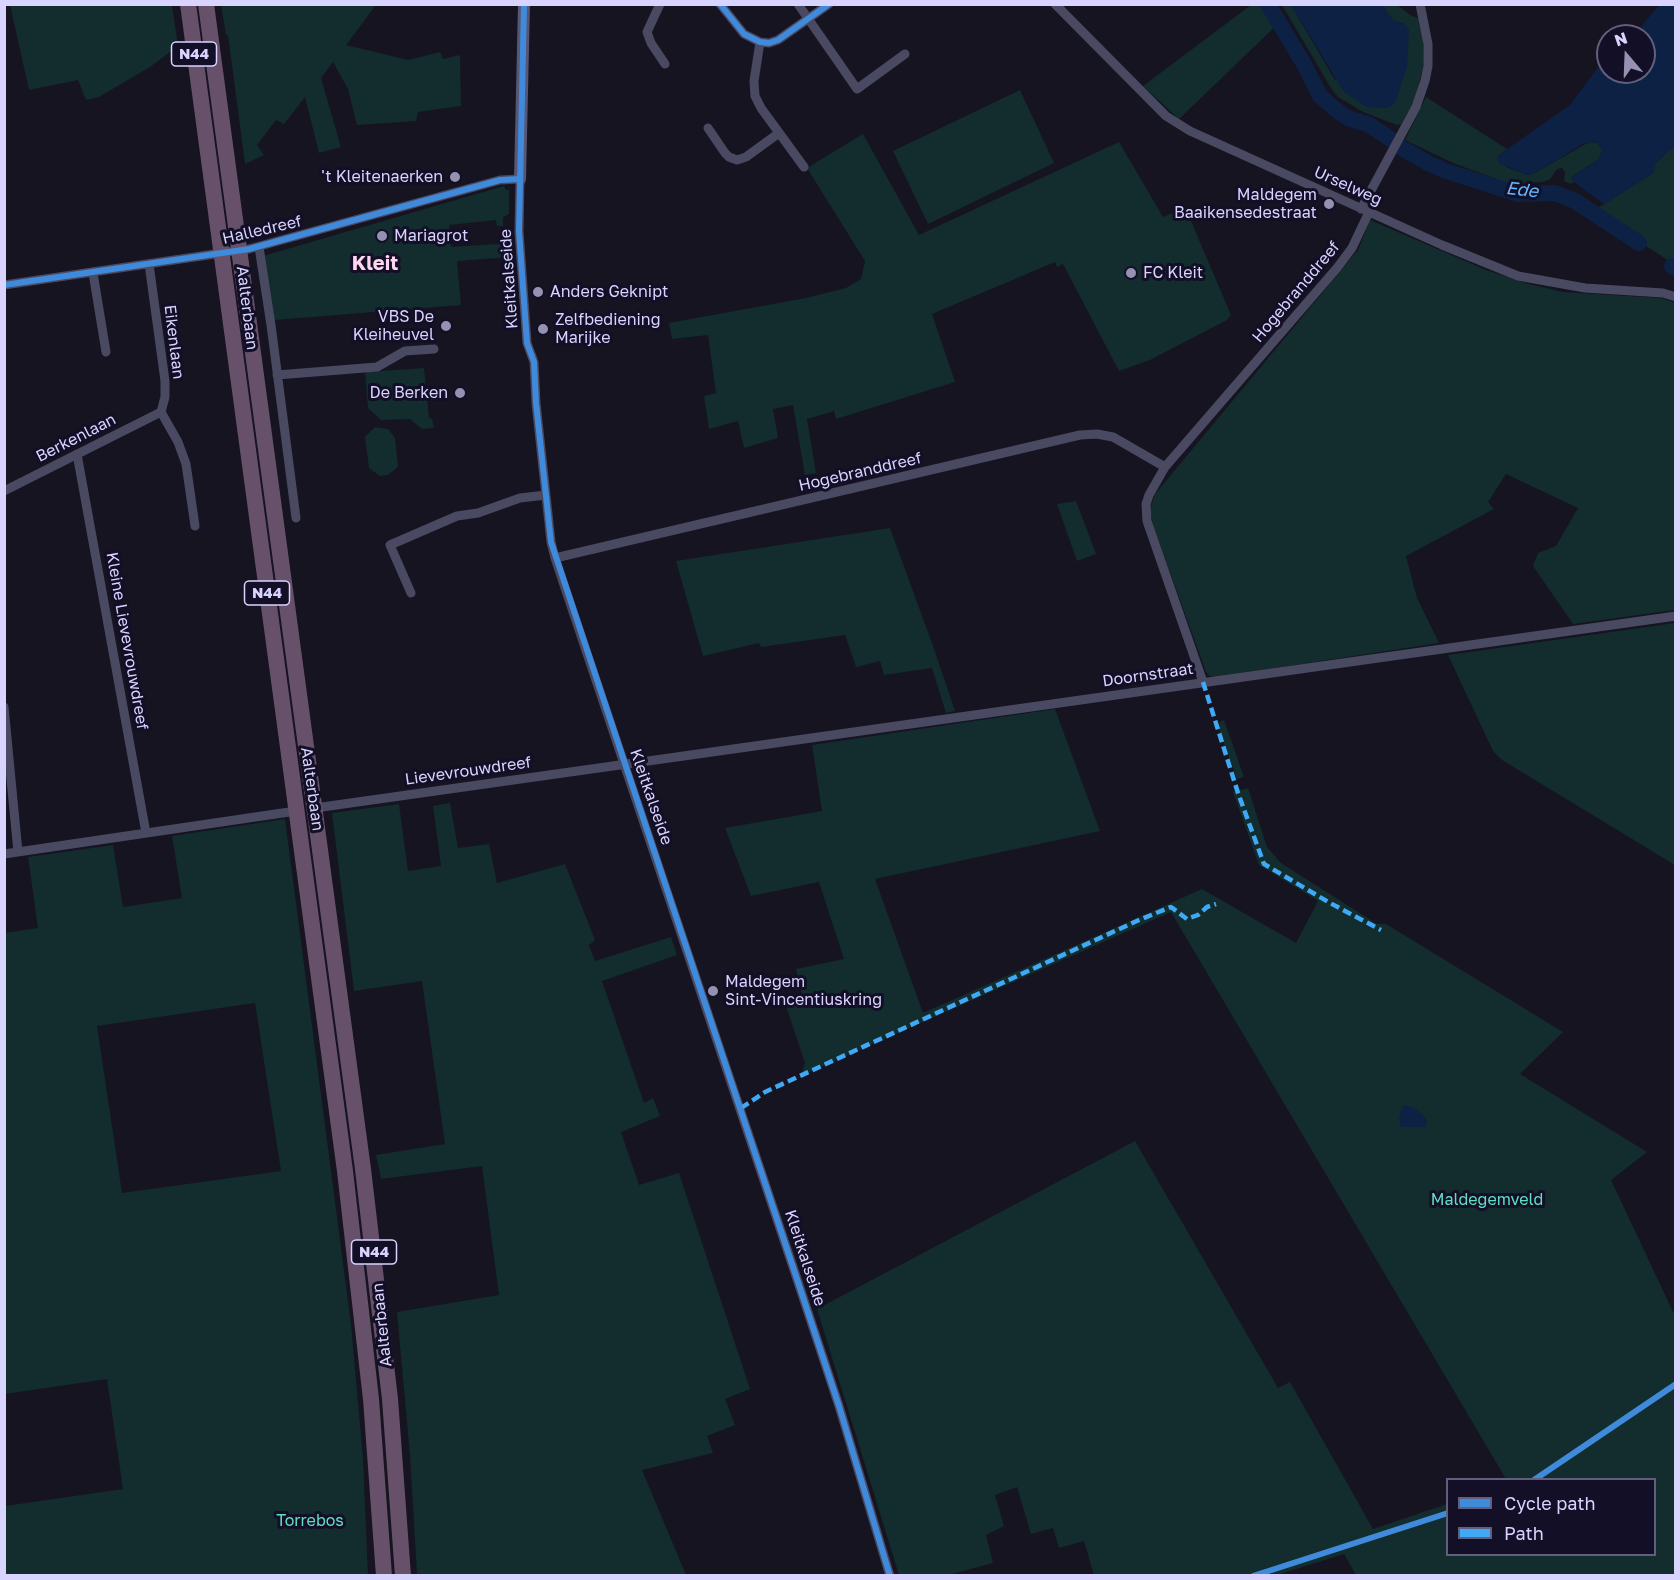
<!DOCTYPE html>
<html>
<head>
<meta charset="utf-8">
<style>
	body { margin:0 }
	#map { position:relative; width:1680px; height:1580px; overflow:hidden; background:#161421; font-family:"Golos Text",sans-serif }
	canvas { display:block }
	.frame { position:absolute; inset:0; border:6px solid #d9d4ff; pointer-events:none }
	.legend { position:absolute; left:1446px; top:1478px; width:210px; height:78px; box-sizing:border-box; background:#130f26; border:2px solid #625e7d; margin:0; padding:8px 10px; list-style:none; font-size:18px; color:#d9d4ff }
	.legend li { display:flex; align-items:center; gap:12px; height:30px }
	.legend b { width:30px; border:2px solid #625e7d }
	.north { position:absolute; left:1596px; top:24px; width:60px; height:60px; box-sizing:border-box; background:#130f26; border:2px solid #625e7d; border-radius:50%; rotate:341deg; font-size:16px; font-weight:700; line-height:24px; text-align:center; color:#d9d4ff }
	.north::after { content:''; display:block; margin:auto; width:21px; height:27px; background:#9591b1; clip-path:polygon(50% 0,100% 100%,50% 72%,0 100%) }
</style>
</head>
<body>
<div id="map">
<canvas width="1680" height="1580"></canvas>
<div class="frame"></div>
<ul class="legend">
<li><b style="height:8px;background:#408adc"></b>Cycle path</li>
<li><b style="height:8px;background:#3fa9f5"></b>Path</li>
</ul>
<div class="north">N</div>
</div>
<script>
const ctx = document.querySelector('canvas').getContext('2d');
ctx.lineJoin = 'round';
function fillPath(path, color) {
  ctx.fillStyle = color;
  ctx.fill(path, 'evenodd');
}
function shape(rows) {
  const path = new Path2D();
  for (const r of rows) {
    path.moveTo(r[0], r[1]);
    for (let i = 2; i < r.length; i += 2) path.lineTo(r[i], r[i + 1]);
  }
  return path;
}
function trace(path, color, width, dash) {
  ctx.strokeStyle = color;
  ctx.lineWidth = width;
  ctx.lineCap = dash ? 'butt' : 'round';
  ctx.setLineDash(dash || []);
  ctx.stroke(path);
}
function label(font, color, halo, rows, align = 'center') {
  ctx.font = font + ' "Golos Text",sans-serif';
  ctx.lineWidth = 6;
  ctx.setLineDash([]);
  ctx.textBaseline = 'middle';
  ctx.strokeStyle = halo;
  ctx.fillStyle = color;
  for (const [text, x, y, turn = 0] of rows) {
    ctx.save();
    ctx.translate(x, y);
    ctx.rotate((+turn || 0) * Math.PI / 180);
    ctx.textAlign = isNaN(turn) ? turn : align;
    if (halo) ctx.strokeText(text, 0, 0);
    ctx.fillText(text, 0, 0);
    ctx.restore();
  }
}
fillPath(shape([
	[10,5,172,5,178,46,150,67,99,97,86,100,78,80,29,90],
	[221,5,376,5,346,45,408,60,440,52,443,59,460,55,461,106,418,112,416,121,357,125,348,89,333,62,321,78,341,147,319,153,305,97,284,124,276,120,257,145,264,155,245,164,228,35,226,35],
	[1251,5,1275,5,1283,19,1179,119,1143,86],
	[1282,5,1291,5,1335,80,1404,24,1394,21,1387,13,1383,5,1397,5,1412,16,1418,18,1423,40,1424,61,1416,99,1401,124,1397,125,1363,112,1338,97,1331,88],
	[1020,90,1054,163,928,224,893,151],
	[1426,97,1507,149,1497,157,1506,167,1520,172,1528,175,1533,174,1589,142,1597,143,1602,149,1602,154,1599,159,1573,176,1571,178,1574,182,1571,184,1564,181,1565,172,1562,168,1557,169,1550,179,1543,182,1529,183,1525,187,1510,184,1453,163,1405,140],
	[863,134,919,235,1119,142,1163,217,1185,207,1231,315,1227,320,1150,360,1119,371,1063,264,1057,267,1055,262,932,314,955,382,836,419,834,411,807,419,816,473,805,475,793,405,773,409,778,438,744,448,738,421,709,429,704,396,716,393,708,335,672,339,669,323,806,298,846,288,861,279,865,261,807,168],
	[1675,147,1675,265,1593,211,1653,173,1655,164,1667,152],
	[504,186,506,190,509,190,509,214,503,217,503,226,497,226,496,220,449,225,451,247,498,244,498,238,504,237,505,248,510,250,510,257,457,261,461,305,274,320,263,256],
	[1370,220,1486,270,1525,283,1563,292,1661,298,1675,303,1675,610,1573,624,1533,566,1538,553,1556,546,1578,508,1506,474,1488,502,1494,509,1406,556,1417,598,1439,643,1216,677,1210,676,1206,672,1153,525,1150,509,1155,494,1358,250],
	[424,368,429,418,432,419,434,428,422,429,410,419,381,420,368,408,365,372],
	[375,427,388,429,395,438,398,467,388,475,380,476,369,468,365,437],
	[1076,501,1096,554,1077,561,1057,504],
	[890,528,933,646,955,711,946,713,932,668,884,675,880,661,856,667,845,635,761,647,759,643,703,656,676,561],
	[1675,623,1676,623,1675,865,1502,760,1493,751,1448,655],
	[1055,709,1100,831,875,879,923,1013,1202,889,1296,943,1318,901,1259,865,1233,792,1248,788,1267,847,1281,863,1377,924,1386,924,1563,1032,1520,1074,1647,1152,1611,1180,1675,1316,1675,1575,1356,1575,1344,1554,1277,1575,1094,1575,1084,1541,1059,1548,1053,1528,1031,1534,1017,1487,995,1495,1004,1526,986,1535,993,1563,948,1575,899,1575,817,1309,1135,1141,1278,1388,1290,1382,1373,1529,1447,1504,1448,1554,1654,1554,1654,1480,1506,1479,1171,912,801,1076,805,1063,786,1006,804,1003,796,969,844,959,819,882,751,896,725,828,822,811,812,745],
	[1224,720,1244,777,1237,779,1220,733,1219,722],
	[450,803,458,848,489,844,497,883,565,864,595,940,589,945,595,961,671,937,677,955,602,981,644,1103,653,1098,660,1116,621,1132,639,1185,679,1173,750,1389,725,1399,735,1425,707,1436,713,1453,642,1470,686,1575,417,1575,410,1455,397,1312,499,1295,482,1166,381,1179,376,1155,445,1144,422,981,354,991,332,813,399,804,408,871,441,866,433,806],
	[285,819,351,1324,363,1459,368,1575,5,1575,5,1506,123,1489,107,1379,5,1394,4,933,38,928,28,857,113,845,123,907,182,898,172,836],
	[255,1003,281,1171,122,1193,97,1026]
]), '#132c2d');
fillPath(shape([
	[1660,4,1675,5,1676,147,1667,152,1655,164,1653,173,1604,204,1574,182,1571,178,1599,159,1602,149,1597,143,1589,142,1583,144,1533,174,1528,175,1520,172,1499,163,1497,157,1507,149,1570,105,1608,54,1608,72,1644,72,1644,36,1627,36,1635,34],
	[1291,5,1383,5,1387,13,1394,21,1404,24,1409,29,1407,67,1395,103,1388,108,1367,107,1344,92],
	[1405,1105,1416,1109,1427,1119,1426,1127,1401,1127,1399,1119,1402,1107]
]), '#0d2144');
trace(shape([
	[1268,4,1305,66,1320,96,1340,113,1350,119,1368,124,1392,140],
	[1398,146,1428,163,1446,171,1518,194,1555,193,1575,201,1639,243],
	[1672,266,1676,268]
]), '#0d2144', 16);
trace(shape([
	[660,4,647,32,651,43,665,64],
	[720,4,744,34,760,42,769,43,778,40,829,4],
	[798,4,857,89,905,54],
	[1055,4,1166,116,1190,131,1442,245,1518,276,1585,288,1663,293,1676,297],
	[760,42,754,81,755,96,761,108,804,167],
	[708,128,725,153,729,157,737,160,746,157,779,133],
	[1361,209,1416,107,1425,81,1428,66,1428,44,1420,4],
	[259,247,271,325,296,518],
	[149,264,165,381,165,397,161,412,178,442,186,464,195,526],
	[93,273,106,352],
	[4,285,249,249,500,180,520,179,519,231,527,343,534,362,536,403,551,542,555,558,794,1270,839,1406,890,1576],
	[277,375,377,367,405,351,434,349],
	[77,454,146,833],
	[4,491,161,412],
	[555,558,1080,435,1097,434,1113,437,1165,467],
	[411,593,390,545,457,516,478,513,520,498,546,495],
	[1203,682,1147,521,1146,504,1149,495,1165,467,1337,268,1352,248,1369,212],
	[4,707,18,852],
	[315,808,1676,616],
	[4,854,296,811]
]), '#4a4962', 9);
trace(shape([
	[520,179,524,4]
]), '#575674', 12);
trace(shape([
	[188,4,345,1171,371,1399,384,1576],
	[206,4,363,1169,390,1399,403,1576]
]), '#67516a', 16);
trace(shape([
	[1203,682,1238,793,1264,864,1330,903,1381,930],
	[741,1108,765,1092,1139,920,1171,907,1187,919,1198,915,1207,907,1216,904]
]), '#3fa9f5', 4.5, [9, 4.5]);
trace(shape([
	[524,4,519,231,527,343,534,362,536,403,551,542,794,1270,839,1406,890,1576],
	[720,4,744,34,760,42,769,43,778,40,829,4],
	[4,285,249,249,500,180,520,179],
	[1534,1480,1676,1384],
	[1253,1576,1448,1513]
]), '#408adc', 6);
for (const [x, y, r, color] of [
	[455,177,6,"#9591b1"],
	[1329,204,6,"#9591b1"],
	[382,236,6,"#9591b1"],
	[1131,273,6,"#9591b1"],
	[538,292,6,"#9591b1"],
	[446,326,6,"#9591b1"],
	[543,329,6,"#9591b1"],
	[460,393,6,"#9591b1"],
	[713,991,6,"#9591b1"]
]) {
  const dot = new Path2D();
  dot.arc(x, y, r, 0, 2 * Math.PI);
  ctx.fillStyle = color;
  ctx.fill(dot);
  trace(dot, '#130f26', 2);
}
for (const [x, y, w] of [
	[194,54,45],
	[267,593,45],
	[374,1252,45]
]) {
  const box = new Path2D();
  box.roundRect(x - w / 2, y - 12, w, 24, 4.5);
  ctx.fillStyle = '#130f26';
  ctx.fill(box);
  trace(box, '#d9d4ff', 1.5);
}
label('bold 15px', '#d9d4ff', null, [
	["N44",194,54],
	["N44",267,593],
	["N44",374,1252]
]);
label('16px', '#d9d4ff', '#130f26', [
	["'t Kleitenaerken",443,177,"right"],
	["Maldegem",1317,195,"right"],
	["Baaikensedestraat",1317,213,"right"],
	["Mariagrot",394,236],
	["FC Kleit",1143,273],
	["Anders Geknipt",550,292],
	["VBS De",434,317,"right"],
	["Kleiheuvel",434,335,"right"],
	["Zelfbediening",555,320],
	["Marijke",555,338],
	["De Berken",448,393,"right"],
	["Maldegem",725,982],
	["Sint-Vincentiuskring",725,1000]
], 'left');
label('16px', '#d9d4ff', '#130f26', [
	["Urselweg",1348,186,24],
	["Halledreef",262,230,-13],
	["Kleitkalseide",509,279,-94],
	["Hogebranddreef",1296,292,-50],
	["Aalterbaan",247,308,83],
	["Eikenlaan",174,342,83],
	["Berkenlaan",76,438,-27],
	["Hogebranddreef",860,472,-13],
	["Kleine Lievevrouwdreef",127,641,80],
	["Doornstraat",1148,675,-8],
	["Lievevrouwdreef",468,771,-8],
	["Aalterbaan",312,789,82],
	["Kleitkalseide",651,797,71],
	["Kleitkalseide",805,1258,72],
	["Aalterbaan",382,1325,-96]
]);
label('16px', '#5fe0c0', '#130f26', [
	["Maldegemveld",1487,1200],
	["Torrebos",310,1521]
]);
label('italic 18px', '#62b6ff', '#130f26', [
	["Ede",1522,190,7]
]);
label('bold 20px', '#ffd6f0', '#130f26', [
	["Kleit",375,264]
]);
</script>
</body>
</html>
